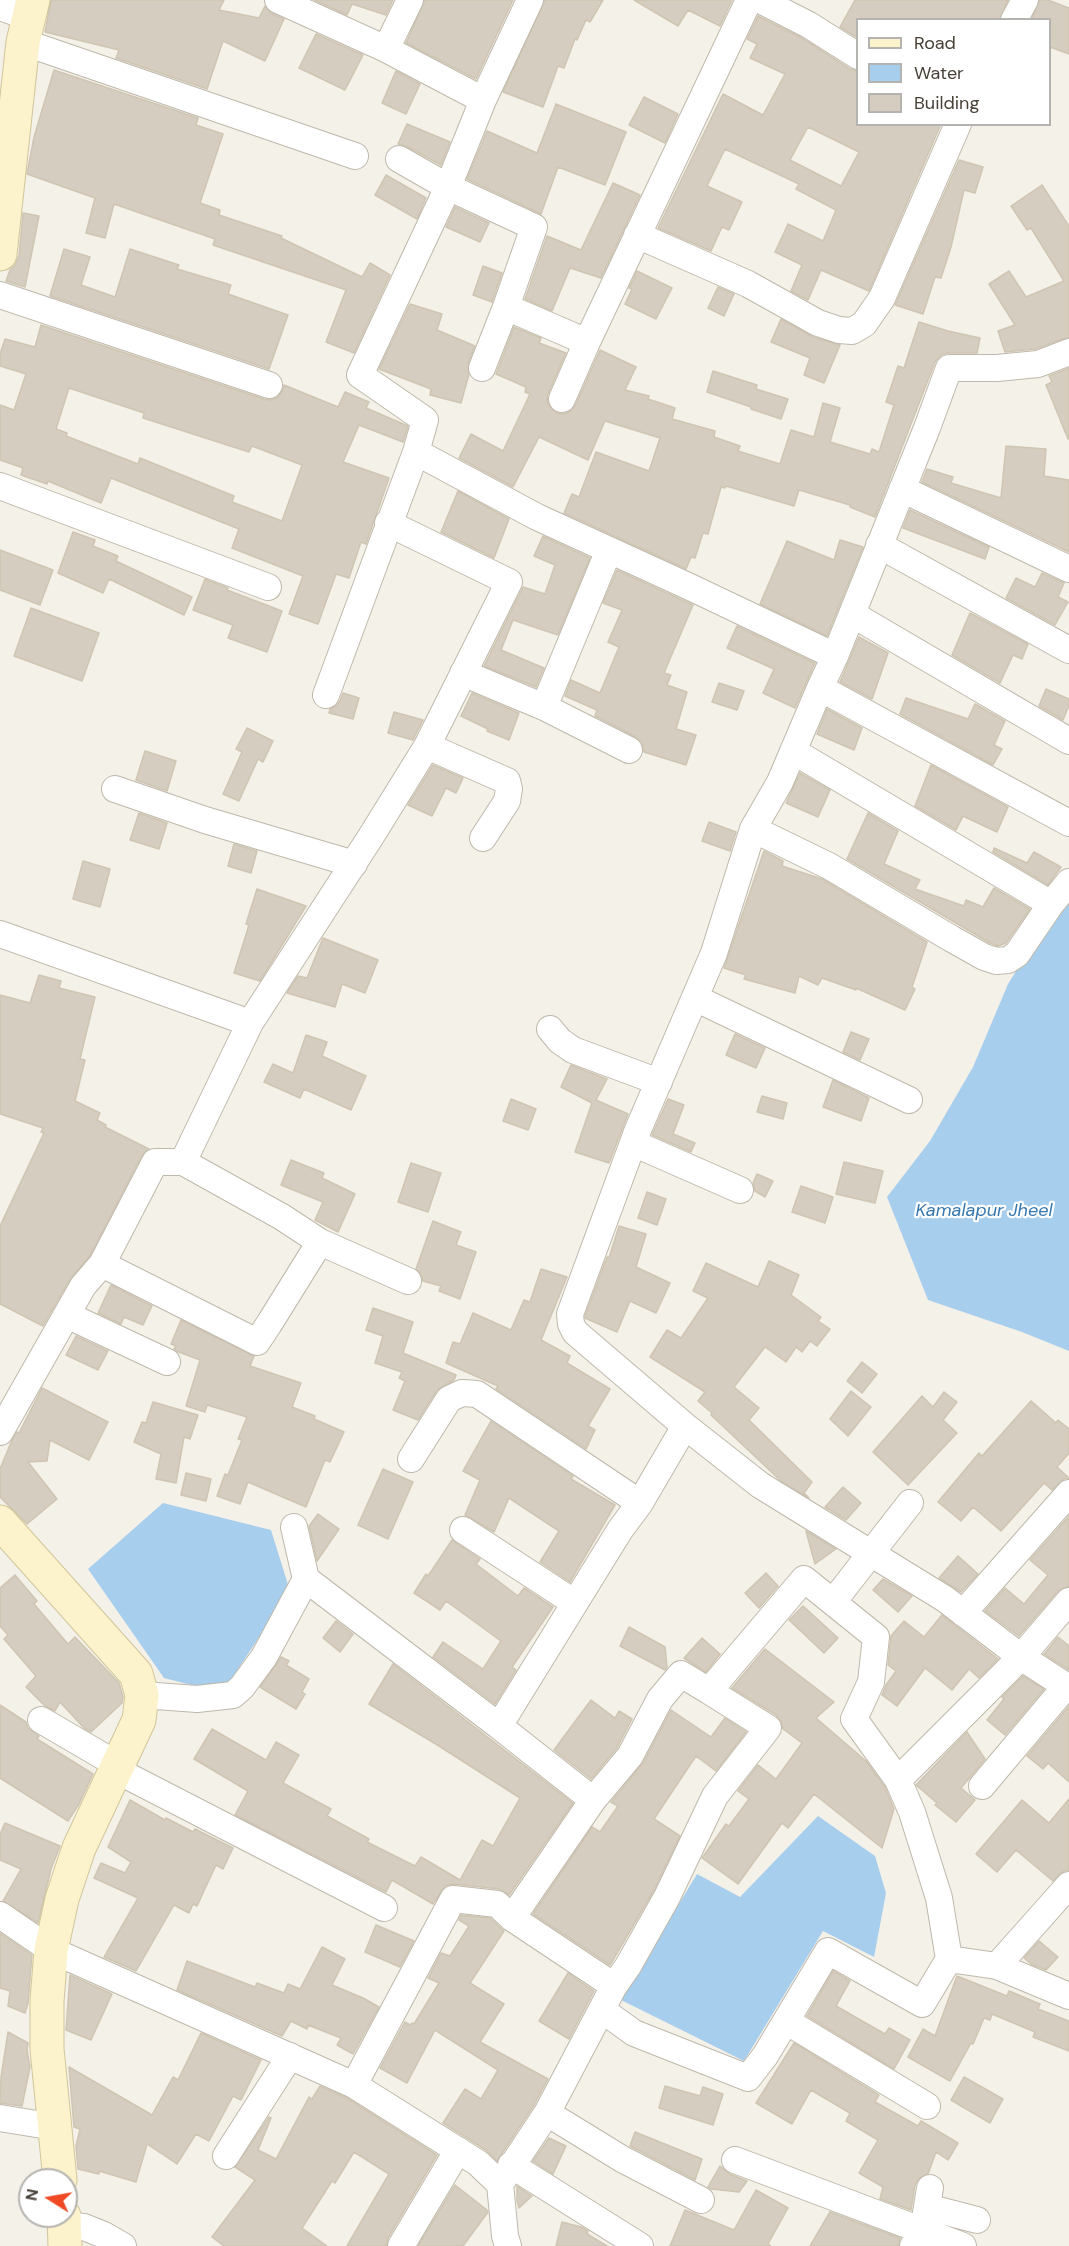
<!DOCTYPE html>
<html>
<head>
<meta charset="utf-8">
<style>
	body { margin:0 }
	#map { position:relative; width:1069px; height:2246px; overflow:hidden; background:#f4f1e9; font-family:"DM Sans",sans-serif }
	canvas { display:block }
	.legend { position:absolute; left:856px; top:18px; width:195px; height:108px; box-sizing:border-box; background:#fff; border:2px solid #b5b3af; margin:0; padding:8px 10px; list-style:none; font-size:18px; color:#474138 }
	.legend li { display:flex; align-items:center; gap:12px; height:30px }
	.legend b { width:30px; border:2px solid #b5b3af }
	.north { position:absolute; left:18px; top:2168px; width:60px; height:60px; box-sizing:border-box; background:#fff; border:2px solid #b5b3af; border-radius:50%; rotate:281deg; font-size:16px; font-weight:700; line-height:24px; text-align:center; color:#474138 }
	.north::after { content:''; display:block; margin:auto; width:21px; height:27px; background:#ef4a24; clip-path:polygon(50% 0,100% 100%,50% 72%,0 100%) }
</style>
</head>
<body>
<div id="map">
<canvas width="1069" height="2246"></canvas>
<ul class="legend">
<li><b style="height:8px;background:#fcf2cb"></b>Road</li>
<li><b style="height:16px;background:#a8ceed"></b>Water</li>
<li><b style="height:16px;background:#d5cdbf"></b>Building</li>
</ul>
<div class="north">N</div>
</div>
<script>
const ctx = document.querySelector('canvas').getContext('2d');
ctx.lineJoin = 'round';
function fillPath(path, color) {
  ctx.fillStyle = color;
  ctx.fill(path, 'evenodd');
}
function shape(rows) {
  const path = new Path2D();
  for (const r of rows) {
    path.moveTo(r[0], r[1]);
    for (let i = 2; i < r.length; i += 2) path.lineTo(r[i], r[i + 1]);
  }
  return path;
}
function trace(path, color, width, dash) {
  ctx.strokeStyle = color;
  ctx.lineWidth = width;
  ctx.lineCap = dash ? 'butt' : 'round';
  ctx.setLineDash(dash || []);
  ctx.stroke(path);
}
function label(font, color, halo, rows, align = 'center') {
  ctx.font = font + ' "DM Sans",sans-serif';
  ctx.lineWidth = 4.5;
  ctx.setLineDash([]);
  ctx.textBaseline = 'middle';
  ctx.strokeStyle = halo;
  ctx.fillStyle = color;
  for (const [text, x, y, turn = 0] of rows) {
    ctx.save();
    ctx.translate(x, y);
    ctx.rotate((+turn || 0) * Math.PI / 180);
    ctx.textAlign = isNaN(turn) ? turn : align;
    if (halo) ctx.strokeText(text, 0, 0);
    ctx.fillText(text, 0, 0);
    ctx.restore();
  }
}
fillPath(shape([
	[1069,886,1069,1351,1022,1332,928,1300,887,1197,930,1141,973,1067,1008,984],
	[163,1503,271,1530,290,1591,222,1693,164,1678,88,1569],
	[818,1816,875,1856,886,1893,874,1957,823,1931,744,2061,621,2000,697,1874,740,1897]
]), '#a8ceed');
const building = shape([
	[51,0,224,0,219,10,259,18,265,6,271,13,284,19,265,61,223,41,207,89,116,58,119,50,45,32,51,0],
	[314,0,393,0,386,15,352,4,347,15,314,0],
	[425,0,513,0,476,79,406,43,425,0],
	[545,0,603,0,590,22,586,20,577,40,575,39,564,68,558,66,543,107,503,92,545,0],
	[634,0,732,0,720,26,688,10,678,26,634,0],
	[855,0,1008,0,999,20,858,20,858,38,840,27,855,0],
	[1040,0,1048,0,1069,8,1069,54,1050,47,1050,20,1031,20,1040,0],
	[758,16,802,38,850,69,858,71,858,124,941,124,869,291,821,270,808,300,791,291,802,265,775,252,788,224,823,241,836,210,796,189,799,184,725,149,707,186,742,202,729,230,722,227,711,251,658,228,723,94,763,115,785,74,750,58,757,44,747,39,758,16],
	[808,127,859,152,841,186,790,160,808,127],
	[316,34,363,55,345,90,299,68,316,34],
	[54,70,198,118,196,125,223,134,200,203,220,210,219,215,282,236,281,238,362,277,370,263,390,275,354,353,326,342,346,290,213,245,215,239,114,204,105,238,86,233,95,198,27,174,34,137,54,70],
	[396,71,420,84,406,114,382,103,396,71],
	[644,97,678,114,665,143,629,125,644,97],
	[556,104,626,132,605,185,558,167,541,214,467,179,487,131,537,153,556,104],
	[407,124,450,142,441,165,406,146,398,144,407,124],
	[959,160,983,167,975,193,964,190,951,247,941,278,935,277,923,314,895,305,959,160],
	[386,175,426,198,417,219,375,195,386,175],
	[613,183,640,195,601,278,570,268,552,311,525,299,547,236,581,250,613,183],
	[1042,185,1069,226,1069,337,1035,349,1005,352,998,331,1015,325,989,284,1009,271,1026,297,1064,281,1031,228,1027,230,1011,206,1042,185],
	[455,207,489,223,480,242,446,227,455,207],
	[23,213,39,216,25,287,6,281,10,270,15,265,19,256,23,213],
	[64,249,90,257,81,285,115,297,130,249,179,265,177,269,231,285,228,294,288,315,269,369,50,296,64,249],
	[483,266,502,273,492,302,473,295,483,266],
	[637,271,672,288,656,319,625,304,632,289,629,288,637,271],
	[718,287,734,294,724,316,708,308,718,287],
	[410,304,442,314,437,330,475,346,468,363,469,374,461,403,430,395,431,389,379,369,410,304],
	[781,319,813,337,840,345,824,383,804,375,810,358,771,342,781,319],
	[919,322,948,331,980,338,977,353,948,353,941,355,935,362,875,517,850,507,850,505,799,490,794,506,726,486,725,488,721,487,708,534,703,533,695,558,691,557,686,569,564,513,572,494,579,497,596,452,649,471,660,438,605,421,588,460,539,437,513,487,459,458,471,434,503,451,530,394,525,392,526,387,496,374,514,327,541,338,539,343,566,353,548,394,547,401,550,407,557,413,564,414,570,411,575,406,600,350,636,367,625,390,649,396,648,399,675,408,672,419,715,431,714,437,740,446,738,451,780,464,791,430,814,437,823,403,840,408,830,442,870,454,872,449,879,452,894,405,886,402,898,366,904,368,919,322],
	[41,325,264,399,271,400,278,397,283,390,284,385,338,407,345,392,369,402,366,408,408,426,403,442,359,425,343,462,389,478,366,544,361,542,349,578,336,574,318,624,289,614,303,576,232,548,239,529,111,478,101,503,48,481,47,484,21,475,23,468,0,460,0,405,14,410,26,374,0,366,0,354,5,339,35,347,41,325],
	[69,388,144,413,143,418,249,452,252,446,302,465,282,521,232,502,234,496,140,458,138,464,66,436,67,433,56,429,69,388],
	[1069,368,1069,439,1068,439,1046,385,1052,382,1049,376,1069,368],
	[713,371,757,385,756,389,788,399,781,419,751,409,751,407,707,392,713,371],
	[1006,446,1046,449,1044,476,1069,480,1069,552,922,482,927,469,953,477,951,483,1001,498,1006,446],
	[458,491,509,519,494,558,441,532,458,491],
	[910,510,989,547,985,559,903,528,910,510],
	[73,532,95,540,93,546,118,556,116,561,192,597,184,615,109,579,103,593,58,573,73,532],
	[543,536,590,558,558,635,513,620,501,650,544,668,536,687,484,666,523,587,545,594,555,565,534,556,543,536],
	[840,540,863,547,827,636,760,604,787,541,834,560,840,540],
	[0,550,53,570,40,605,0,590,0,550],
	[617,570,693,605,664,673,671,675,667,685,687,692,676,729,696,735,686,765,644,752,642,742,636,737,595,716,597,710,565,696,571,680,600,693,619,647,608,642,622,610,603,603,617,570],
	[1042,573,1064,583,1058,597,1068,602,1055,625,1006,598,1016,578,1035,587,1042,573],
	[205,579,228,588,227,590,282,611,267,652,228,638,233,625,193,610,205,579],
	[31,608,99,633,82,681,14,656,31,608],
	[970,613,1028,644,1022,659,1013,655,1000,683,952,655,970,613],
	[737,626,815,663,795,708,763,693,774,669,727,648,737,626],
	[859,637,888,653,872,699,840,682,859,637],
	[719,683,744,691,737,710,712,702,719,683],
	[1046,689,1069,699,1069,705,1063,720,1039,706,1046,689],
	[343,693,359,698,353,719,329,713,330,709,336,706,340,701,343,693],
	[472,693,519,713,509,740,487,731,488,729,461,716,472,693],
	[906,698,968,719,975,704,1005,721,994,745,1002,749,993,765,900,714,906,698],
	[827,709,862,728,854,750,817,734,827,709],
	[394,712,423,720,413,740,388,733,394,712],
	[247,728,273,741,263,762,258,759,239,801,223,794,242,752,236,749,247,728],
	[145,751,176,761,167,791,136,780,145,751],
	[433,765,463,778,456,793,446,788,432,816,408,805,433,765],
	[931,765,1008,807,997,832,963,816,956,830,915,806,931,765],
	[800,773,830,790,818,817,786,803,800,773],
	[139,813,167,823,159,849,130,840,139,813],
	[868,813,898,831,884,864,920,880,915,889,964,906,966,900,983,907,994,888,1030,909,1006,943,998,946,990,943,847,859,868,813],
	[709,822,736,832,730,851,702,841,709,822],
	[234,844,257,851,251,873,228,866,234,844],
	[994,848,1027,863,1034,852,1061,867,1048,885,993,852,994,848],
	[764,851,783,861,782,866,822,879,927,942,912,987,915,989,905,1010,856,988,856,990,822,978,818,985,799,976,795,993,744,979,746,975,724,968,764,851],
	[83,861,110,869,100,907,73,899,83,861],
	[257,889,306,906,260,981,234,973,249,925,246,924,257,889],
	[323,938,378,960,365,993,342,984,335,1007,287,993,298,976,307,978,323,938],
	[39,975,61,981,59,988,95,997,80,1059,85,1060,75,1101,100,1113,97,1120,106,1125,105,1127,149,1149,142,1155,90,1256,70,1279,43,1326,0,1304,0,1226,44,1133,41,1132,43,1128,0,1114,0,995,30,1003,39,975],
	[851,1032,869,1039,860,1060,843,1052,851,1032],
	[735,1034,765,1048,756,1068,726,1055,735,1034],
	[306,1035,327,1042,322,1056,366,1076,351,1110,304,1089,300,1098,264,1082,273,1064,293,1073,306,1035],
	[571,1065,607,1079,596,1100,628,1114,609,1163,575,1152,592,1103,561,1087,571,1065],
	[833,1080,869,1098,861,1121,823,1107,833,1080],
	[762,1096,787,1103,783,1119,757,1112,762,1096],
	[511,1099,536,1109,528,1130,503,1121,511,1099],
	[668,1099,684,1105,673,1134,695,1143,691,1152,652,1135,668,1099],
	[291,1160,324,1173,322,1178,355,1194,338,1232,315,1220,323,1202,281,1185,291,1160],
	[844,1162,883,1171,875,1203,836,1194,844,1162],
	[411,1163,441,1173,428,1212,398,1202,411,1163],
	[757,1174,773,1181,765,1197,755,1191,753,1183,757,1174],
	[801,1186,833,1197,825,1223,792,1212,801,1186],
	[647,1192,666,1199,657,1225,638,1218,647,1192],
	[433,1221,461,1232,456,1245,476,1252,460,1299,439,1291,441,1286,423,1281,420,1273,416,1269,433,1221],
	[619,1226,646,1234,636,1267,670,1283,656,1313,630,1301,617,1332,585,1318,585,1316,607,1257,609,1258,619,1226],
	[769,1261,799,1275,791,1295,821,1317,818,1321,830,1329,817,1346,810,1341,802,1352,796,1347,786,1362,765,1347,734,1387,759,1408,749,1420,812,1482,804,1493,809,1498,781,1481,711,1415,712,1413,698,1401,705,1392,650,1357,667,1330,681,1338,708,1298,693,1291,706,1263,758,1287,769,1261],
	[541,1269,567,1277,541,1340,570,1356,567,1363,610,1389,588,1426,595,1430,586,1449,496,1389,498,1386,446,1363,453,1342,460,1344,473,1313,511,1330,524,1300,530,1302,541,1269],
	[111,1285,152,1306,143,1325,124,1317,121,1324,98,1313,111,1285],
	[373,1308,413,1322,403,1353,456,1375,454,1380,437,1390,418,1420,393,1410,405,1381,399,1378,402,1372,375,1363,383,1336,366,1330,373,1308],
	[181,1320,254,1356,250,1366,301,1383,292,1407,315,1416,314,1419,344,1432,330,1462,325,1460,306,1507,248,1482,240,1504,217,1496,225,1474,228,1475,242,1440,238,1439,247,1417,207,1405,205,1412,186,1406,200,1360,176,1351,174,1349,176,1346,171,1344,181,1320],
	[76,1336,108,1351,98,1370,66,1355,76,1336],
	[862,1362,877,1374,862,1393,847,1381,862,1362],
	[42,1388,108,1422,89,1460,50,1440,47,1461,28,1462,57,1499,27,1524,0,1497,0,1469,12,1440,17,1432,19,1433,42,1388],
	[851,1391,871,1407,848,1436,830,1419,851,1391],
	[944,1392,957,1402,943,1420,957,1433,908,1485,873,1452,922,1396,933,1407,944,1392],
	[1031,1401,1056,1423,1058,1420,1069,1429,1069,1453,1057,1467,1069,1478,1064,1479,1052,1490,1044,1483,1001,1531,973,1507,961,1521,938,1502,979,1453,982,1456,1031,1401],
	[153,1402,198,1415,190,1439,184,1437,176,1483,156,1479,161,1454,134,1442,142,1422,146,1423,153,1402],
	[491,1421,573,1476,571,1479,615,1505,570,1582,540,1562,559,1531,509,1498,494,1532,465,1515,480,1480,463,1471,491,1421],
	[383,1469,413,1482,388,1539,358,1525,383,1469],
	[186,1473,211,1479,206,1501,181,1495,186,1473],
	[843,1487,861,1503,846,1520,825,1507,843,1487],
	[318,1514,339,1529,317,1561,309,1526,318,1514],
	[1069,1516,1069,1586,1058,1591,1019,1636,985,1611,1005,1588,1024,1604,1048,1575,1030,1560,1069,1516],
	[806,1531,836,1549,815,1564,806,1531],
	[452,1540,480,1559,476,1564,518,1596,524,1588,553,1607,512,1667,516,1670,495,1704,433,1657,443,1642,483,1669,501,1641,446,1601,440,1610,414,1593,426,1574,428,1576,452,1540],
	[958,1556,978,1574,961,1592,939,1578,958,1556],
	[766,1573,778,1586,759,1608,745,1593,766,1573],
	[15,1575,37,1601,34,1604,68,1644,75,1637,119,1683,123,1697,122,1703,91,1732,84,1728,60,1702,55,1711,45,1706,26,1687,36,1676,4,1639,8,1635,0,1626,0,1588,15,1575],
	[883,1579,912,1596,898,1612,873,1590,883,1579],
	[803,1606,838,1638,824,1653,789,1620,803,1606],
	[942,1615,998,1659,979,1678,969,1669,952,1690,925,1668,897,1706,882,1695,886,1685,896,1671,888,1665,891,1636,904,1621,924,1637,942,1615],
	[336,1621,353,1634,340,1652,323,1638,336,1621],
	[629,1627,665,1647,667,1667,665,1670,620,1646,629,1627],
	[1058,1637,1069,1646,1069,1670,1044,1654,1058,1637],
	[702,1638,720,1654,706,1672,684,1658,702,1638],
	[765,1649,834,1702,816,1718,866,1761,885,1787,894,1809,882,1848,814,1794,788,1828,782,1823,738,1884,702,1858,726,1824,729,1826,749,1799,738,1791,758,1765,776,1779,802,1743,783,1729,781,1721,776,1715,732,1688,765,1649],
	[281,1657,289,1661,286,1665,309,1679,302,1692,305,1694,296,1709,260,1687,281,1657],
	[393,1664,573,1803,509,1895,499,1889,454,1884,445,1886,433,1904,392,1880,386,1892,235,1815,248,1791,194,1759,212,1729,266,1760,276,1742,299,1755,283,1783,331,1809,327,1816,369,1839,367,1842,415,1866,421,1857,460,1880,482,1840,493,1846,520,1798,439,1746,369,1704,393,1664],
	[1023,1676,1044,1689,1005,1735,987,1720,1004,1699,1002,1697,1023,1676],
	[591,1700,615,1718,619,1711,632,1719,617,1748,591,1779,554,1750,591,1700],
	[0,1705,26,1722,28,1728,39,1736,37,1739,93,1774,79,1804,68,1821,0,1778,0,1705],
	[1069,1706,1069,1782,1048,1763,1043,1769,1027,1756,1069,1706],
	[671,1710,711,1737,725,1718,746,1732,716,1771,696,1756,654,1819,680,1836,654,1890,610,1965,533,1914,592,1827,600,1832,618,1806,611,1802,643,1763,671,1710],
	[967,1732,985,1759,961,1788,975,1800,956,1822,935,1805,937,1803,916,1785,967,1732],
	[1069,1799,1069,1870,1064,1871,1053,1881,1016,1850,997,1872,976,1854,1022,1800,1049,1823,1069,1799],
	[130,1800,165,1820,166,1818,193,1832,195,1829,233,1848,223,1869,216,1865,197,1906,193,1904,189,1913,174,1905,136,1971,104,1957,138,1898,94,1878,101,1863,125,1873,131,1862,108,1847,130,1800],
	[5,1823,60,1846,51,1869,38,1923,3,1901,21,1869,0,1860,0,1834,5,1823],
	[461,1915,490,1918,504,1931,470,1983,504,2004,480,2042,548,2079,534,2105,497,2161,486,2150,443,2123,465,2089,481,2099,498,2070,435,2030,407,2083,380,2068,405,2022,410,2025,412,2023,414,2024,439,1983,428,1978,441,1953,450,1956,469,1926,459,1920,461,1915],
	[376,1925,414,1941,400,1967,365,1952,376,1925],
	[0,1933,32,1955,28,2003,25,2013,8,2006,10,1991,0,1988,0,1933],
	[1039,1941,1058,1957,1046,1970,1031,1964,1024,1958,1039,1941],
	[322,1947,345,1959,332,1985,363,1998,379,2007,353,2054,337,2045,341,2038,308,2025,307,2029,291,2021,282,2036,177,1990,187,1961,255,1987,257,1983,284,1993,288,1984,300,1989,322,1947],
	[833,1971,850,1981,836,2006,885,2034,889,2028,910,2040,894,2069,807,2016,833,1971],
	[568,1973,594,1991,569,2039,539,2021,568,1973],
	[70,1975,112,1994,91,2040,66,2030,70,1975],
	[957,1976,1007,1996,1009,1991,1040,2004,1038,2009,1069,2021,1069,2051,1033,2037,1035,2032,992,2014,990,2020,984,2018,973,2044,971,2043,950,2081,908,2057,923,2029,935,2036,957,1976],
	[8,2032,28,2043,27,2050,30,2067,22,2106,0,2103,1,2077,8,2032],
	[201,2033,261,2060,241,2100,233,2096,209,2141,196,2134,177,2164,147,2144,136,2182,99,2171,99,2174,78,2169,76,2146,80,2129,74,2127,69,2067,152,2115,173,2077,178,2080,201,2033],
	[794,2043,879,2095,875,2102,918,2126,921,2121,958,2143,948,2160,936,2152,928,2174,919,2178,915,2185,911,2210,880,2199,883,2187,859,2173,878,2140,846,2121,850,2113,811,2090,792,2124,756,2103,794,2043],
	[964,2077,1003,2099,990,2123,951,2100,964,2077],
	[320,2086,347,2098,437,2155,388,2238,386,2246,347,2246,389,2174,354,2152,335,2183,332,2181,302,2228,327,2246,224,2246,212,2237,255,2180,235,2167,269,2117,271,2118,258,2150,276,2159,309,2097,312,2099,320,2086],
	[665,2086,700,2096,703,2087,723,2094,713,2125,659,2108,665,2086],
	[635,2132,702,2159,695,2180,630,2146,635,2132],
	[549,2138,566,2146,553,2174,533,2161,549,2138],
	[720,2166,730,2174,747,2181,739,2192,711,2189,708,2187,720,2166],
	[455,2185,487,2210,488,2212,463,2246,418,2246,455,2185],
	[517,2186,532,2196,519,2208,517,2201,517,2186],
	[756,2190,788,2208,768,2244,771,2246,670,2246,685,2210,734,2230,756,2190],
	[830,2212,900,2238,898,2246,810,2246,830,2212],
	[562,2222,581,2227,588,2231,587,2234,607,2246,556,2246,562,2222]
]);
fillPath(building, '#d5cdbf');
trace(building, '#cfc5b2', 1.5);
const street = shape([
	[278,0,386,49,483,100,448,187,360,375,425,420,416,452,537,517,690,587,835,656],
	[760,0,809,25,858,56],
	[0,7,28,17],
	[1014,20,1025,0],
	[23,42,355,156],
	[386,49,410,0],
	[483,100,530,0],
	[399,159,448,187,534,227,506,307,587,342,562,399],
	[637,235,748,284,818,323,839,330,852,331,864,324,882,298,958,124],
	[0,295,269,385],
	[587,342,749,0],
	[482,368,506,307],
	[0,486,268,587],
	[902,489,1069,569],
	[879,545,1069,650],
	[852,614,1069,741],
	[463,673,544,707,609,550],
	[820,688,1069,823],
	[326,695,416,452],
	[544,707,629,750],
	[427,746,507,781,509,789,507,801,483,838],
	[793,751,1051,904],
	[115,789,205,820,354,864],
	[753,829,829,866,952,939,984,957,996,961,1008,960,1017,954,1051,904,1069,882],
	[0,934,250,1023,370,838,427,746,509,582,388,523],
	[695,998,909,1100],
	[550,1029,560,1041,573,1050,659,1082],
	[633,1143,740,1190],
	[320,1242,408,1281],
	[102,1264,155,1162,183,1162,250,1023],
	[67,1315,167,1362],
	[685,1426,760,1485,945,1599,1021,1657,1069,1688],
	[0,1432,83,1286,102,1264,257,1342,269,1324,320,1242,282,1217,183,1162],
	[411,1459,449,1399,462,1393,477,1394,640,1503],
	[294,1527,306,1579,499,1726],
	[463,1530,575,1603],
	[833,1602,910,1503],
	[963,1613,1069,1493],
	[142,1695,197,1699,233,1695,242,1687,264,1657,306,1579],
	[41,1720,118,1765],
	[116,1770,384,1908],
	[898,1780,1021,1657,1069,1601],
	[982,1786,1066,1686],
	[593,1800,499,1726,620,1530,640,1503,685,1426,575,1332,571,1324,570,1314,637,1132,714,953,753,829,780,782,820,688,835,656,927,428,949,368,997,368,1038,364,1069,352],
	[0,1915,51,1950,354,2085,453,1899,497,1904,512,1918,614,1986],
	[512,1918,593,1800,630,1756,660,1699,681,1674,709,1691],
	[949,1959,997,1966,1069,1996],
	[997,1966,1069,1885],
	[786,2021,927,2106],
	[354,2085,478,2163,500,2184],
	[547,2113,622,2159,701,2200],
	[0,2118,55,2127],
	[226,2156,290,2056],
	[735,2160,963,2246],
	[511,2165,640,2246],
	[927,2207,977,2220],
	[65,2225,84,2227,104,2235,123,2246],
	[401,2246,458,2150],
	[508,2246,505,2236,500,2184,547,2113,614,1986,628,1966,667,1897,715,1796,768,1728,709,1691,804,1579,876,1637,871,1682,854,1719,898,1780,912,1812,939,1898,949,1959,922,2004,828,1951,765,2056,748,2078,634,2033,602,2010],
	[913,2246,923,2231,930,2188]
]);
const secondary = shape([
	[0,254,23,42,33,0],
	[0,1522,136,1674,142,1695,139,1720,79,1848,62,1899,51,1950,47,2001,47,2049,60,2180],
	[64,2216,65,2246]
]);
trace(street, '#bfb9ac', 28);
trace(secondary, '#d1c59a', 35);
trace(street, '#fff', 26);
trace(secondary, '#fcf2cb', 33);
label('italic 18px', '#3677ae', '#fff', [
	["Kamalapur Jheel",984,1211]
]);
</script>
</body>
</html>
